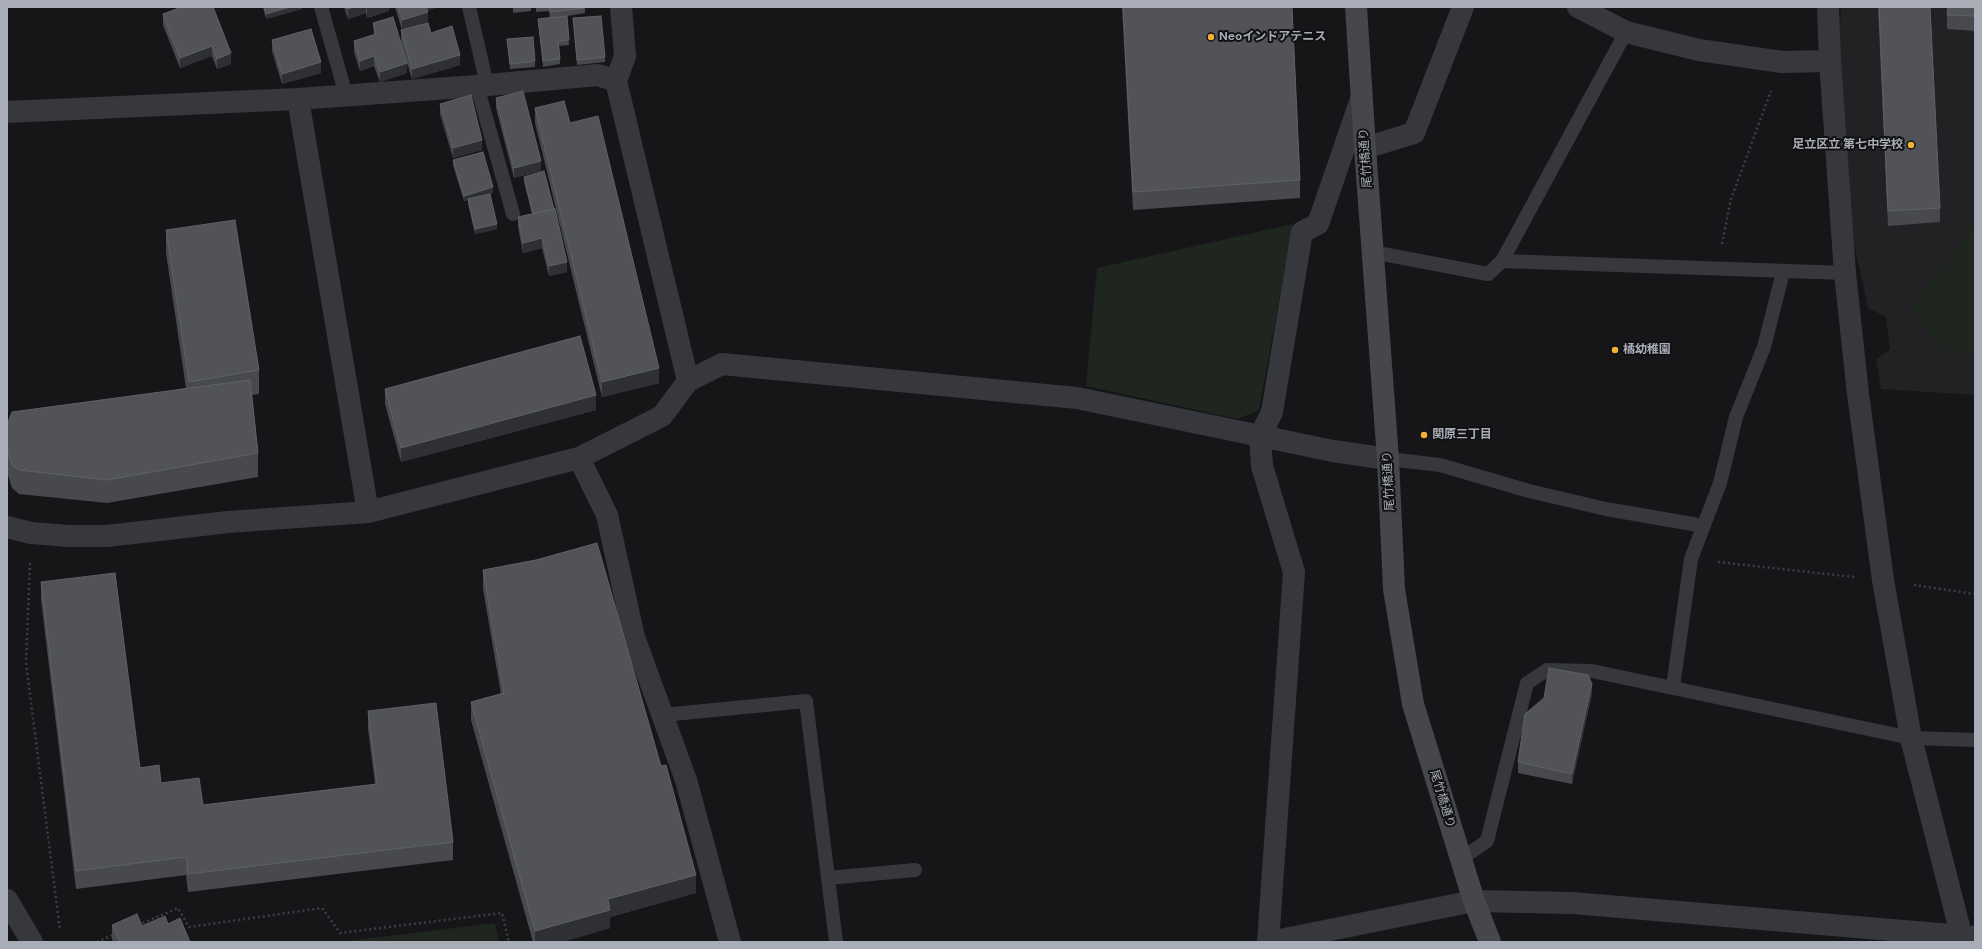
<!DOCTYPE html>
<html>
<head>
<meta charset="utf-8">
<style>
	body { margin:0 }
	#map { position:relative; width:1982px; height:949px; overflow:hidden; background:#161618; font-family:"DM Sans",sans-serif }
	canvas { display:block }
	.frame { position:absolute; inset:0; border:8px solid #a8adb8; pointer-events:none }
</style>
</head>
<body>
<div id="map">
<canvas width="1982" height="949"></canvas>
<div class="frame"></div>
</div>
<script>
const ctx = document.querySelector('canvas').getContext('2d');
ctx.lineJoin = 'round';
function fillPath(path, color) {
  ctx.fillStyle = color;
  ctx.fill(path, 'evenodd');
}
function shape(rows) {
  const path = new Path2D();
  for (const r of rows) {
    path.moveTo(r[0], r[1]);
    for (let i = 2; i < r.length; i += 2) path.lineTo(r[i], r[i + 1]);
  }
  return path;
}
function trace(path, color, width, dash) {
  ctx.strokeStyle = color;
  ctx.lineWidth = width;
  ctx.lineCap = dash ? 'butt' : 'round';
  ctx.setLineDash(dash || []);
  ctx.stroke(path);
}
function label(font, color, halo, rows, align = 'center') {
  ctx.font = font + ' "DM Sans","Noto Sans JP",sans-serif';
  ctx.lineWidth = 4;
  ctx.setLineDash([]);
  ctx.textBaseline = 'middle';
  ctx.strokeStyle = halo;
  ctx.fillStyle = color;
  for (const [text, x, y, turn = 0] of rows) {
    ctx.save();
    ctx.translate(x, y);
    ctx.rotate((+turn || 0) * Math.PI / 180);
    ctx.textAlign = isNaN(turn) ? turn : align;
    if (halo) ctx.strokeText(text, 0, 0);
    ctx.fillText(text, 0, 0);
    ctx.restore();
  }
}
fillPath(shape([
	[1841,7,1975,7,1975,395,1881,389,1876,359,1890,349,1886,317,1868,308,1853,238,1839,52]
]), '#222225');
fillPath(shape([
	[1293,224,1259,410,1238,419,1086,386,1097,268],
	[1975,225,1975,352,1941,349,1910,307],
	[495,923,499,942,340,942]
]), '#1e261f');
trace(shape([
	[1722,244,1731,199,1771,91],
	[1718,562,1854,577],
	[30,563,26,663,60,930],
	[1914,585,1975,594],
	[138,925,178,908,189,927,322,908,340,933,502,913,509,942],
	[97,942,115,934]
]), '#3d3f44', 2.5, [2, 3]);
trace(shape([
	[321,7,346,95],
	[469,7,487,85],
	[477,86,513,214],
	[1372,252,1488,274,1502,261,1626,32],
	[1502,261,1845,273],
	[1388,459,1440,465,1529,491,1606,509,1704,526],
	[1673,687,1691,559,1720,483,1736,417,1764,347,1783,272],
	[663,715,806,701,836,942],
	[1461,859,1487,841,1527,683,1547,670,1592,671,1911,738,1975,740],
	[828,878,915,870]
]), '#37383d', 14);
trace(shape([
	[1578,7,1626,32,1699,50,1782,62,1830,61],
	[1828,7,1830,61,1845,273,1858,394,1883,580,1911,738,1963,942],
	[298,99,368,512],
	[7,112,298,99,477,86,598,75,616,81,625,56,621,7],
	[1365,148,1414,133,1463,7],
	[688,381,722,364,1077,398,1333,451,1388,459],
	[579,458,607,515,634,637,686,780,730,942],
	[7,527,31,533,69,536,107,536,228,522,368,512,579,458,662,416,688,381,616,81],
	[7,900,32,942],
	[1268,942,1294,572,1262,466,1260,436,1272,412,1302,232,1318,224,1361,99],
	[1270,942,1474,901,1572,903,1975,937]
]), '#37383d', 22);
trace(shape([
	[1356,7,1365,148,1388,459,1394,589,1413,704,1474,901,1490,942]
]), '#45474d', 22);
fillPath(shape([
	[182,7,231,64,217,69,212,56,180,68,163,25,163,14],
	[263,7,302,7,302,9,266,19],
	[344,7,389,7,389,11,367,18,366,13,348,19],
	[395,7,439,7,427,10,428,22,402,30],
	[513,7,531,7,531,11,513,13],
	[536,7,585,7,585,13,567,16,569,45,559,46,560,64,543,67,538,19,550,17,549,11,536,12],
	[1122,7,1292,7,1300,180,1300,198,1133,210],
	[1878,7,1930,7,1940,208,1940,222,1888,226],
	[1975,7,1975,31,1947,29,1947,15],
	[573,18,605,57,605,62,577,65],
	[373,23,407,62,401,41,401,30,431,33,460,65,412,79,407,63,407,73,380,82,374,66,360,71,354,52,354,41,374,35],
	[507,39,535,61,535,67,510,69],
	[272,40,321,73,282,84,272,51],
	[496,98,541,171,514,178,496,108],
	[440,104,482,150,453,158,440,114],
	[535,108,570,123,659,383,602,397,535,123],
	[453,160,493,193,490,194,497,229,475,234,468,204,468,200,464,201,453,165],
	[524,177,567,272,549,276,542,248,523,253,518,227,518,217,532,214,524,182],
	[166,230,259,370,259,394,252,395,258,453,258,477,107,503,19,494,12,488,7,472,7,425,186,388,166,253],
	[385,389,596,410,401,462,385,404],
	[483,570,696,893,610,917,610,928,562,942,533,942,471,720,471,702,501,694,483,589],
	[41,582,140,768,161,783,203,805,375,784,368,729,368,711,453,842,453,860,188,892,186,875,76,889,41,600],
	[1592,694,1572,784,1518,773,1518,762],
	[168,924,190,942,113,942,112,939,112,925,142,926]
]), '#47494d');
fillPath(shape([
	[290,7,302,7,302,9,266,19,266,14],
	[353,7,366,7,366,13,348,19,348,9],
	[371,7,389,7,389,11,367,18,367,8],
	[425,7,439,7,425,11],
	[428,12,428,22,402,30,402,20],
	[212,46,212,56,180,68,180,58],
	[231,53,231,64,217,69,217,59],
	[460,55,460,65,412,79,412,69],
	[374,56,374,66,360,71,360,61],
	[321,62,321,73,282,84,282,74],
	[407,63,407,73,380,82,380,72],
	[482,140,482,150,453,158,453,148],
	[541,161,541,171,514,178,514,168],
	[493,187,493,193,464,201,464,196],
	[497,224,497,229,475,234,475,229],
	[542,238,542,248,523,253,523,243],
	[567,262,567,272,549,276,549,266],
	[659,368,659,383,602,397,602,382],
	[596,395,596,410,401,462,401,448],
	[1592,684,1592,694,1572,784,1572,774],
	[696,875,696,893,610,917,610,928,562,942,535,942,535,931,608,899]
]), '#2f3033');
const building = shape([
	[182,7,213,7,231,53,217,59,212,46,180,58,163,14,182,7],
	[264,7,290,7,266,14,264,7],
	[347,7,353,7,348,9,347,7],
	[398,7,426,7,428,12,402,20,398,7],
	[549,7,585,7,585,8,550,12,549,7],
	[1123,7,1292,7,1300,180,1133,192,1123,7],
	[1879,7,1930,7,1940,208,1888,211,1879,7],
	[1948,7,1975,7,1975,16,1947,15,1948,7],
	[567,16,569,40,558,41,560,59,543,61,538,19,567,16],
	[601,16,605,57,577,60,573,18,601,16],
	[393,17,407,63,380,72,374,56,360,61,354,41,376,34,373,23,393,17],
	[428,23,431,33,452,26,460,55,412,69,401,30,428,23],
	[311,29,321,62,282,74,272,40,311,29],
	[533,37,535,61,510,64,507,39,533,37],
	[523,91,541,161,514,168,496,98,523,91],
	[471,95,482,140,453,148,440,104,471,95],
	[564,101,570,123,598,116,659,368,602,382,535,108,564,101],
	[483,152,493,187,464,196,453,160,483,152],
	[544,171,554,209,533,214,524,177,544,171],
	[490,194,497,224,475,229,468,199,490,194],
	[555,209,567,262,549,266,542,238,523,243,518,217,555,209],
	[235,220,259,370,189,382,166,230,235,220],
	[580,336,596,395,401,448,385,389,580,336],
	[250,380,258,453,107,480,19,470,12,465,7,449,7,425,12,412,250,380],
	[597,543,661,766,666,765,696,875,608,899,610,910,535,931,471,702,504,693,483,570,536,560,597,543],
	[115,573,140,768,159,765,161,783,199,778,203,805,377,784,368,711,436,703,453,842,188,874,186,857,76,871,41,582,115,573],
	[1549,668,1588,675,1592,684,1572,774,1518,762,1525,714,1544,698,1549,668],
	[137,914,142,926,165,916,168,924,180,918,190,942,120,942,112,925,137,914]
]);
fillPath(building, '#525359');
trace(building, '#5f6168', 1);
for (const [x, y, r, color] of [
	[1211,37,4,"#f2b134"],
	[1911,145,4,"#f2b134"],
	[1615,350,4,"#f2b134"],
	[1424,435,4,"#f2b134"]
]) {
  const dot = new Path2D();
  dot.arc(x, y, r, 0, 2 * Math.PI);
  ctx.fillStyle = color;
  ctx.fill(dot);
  trace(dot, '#111113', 1.5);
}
label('bold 12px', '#a8adb8', '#111113', [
	["Neoインドアテニス",1219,37],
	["足立区立 第七中学校",1903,145,"right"],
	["橘幼稚園",1623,350],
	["関原三丁目",1432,435]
], 'left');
label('12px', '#a8adb8', '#111113', [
	["尾竹橋通り",1366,158,-94],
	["尾竹橋通り",1389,481,-93],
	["尾竹橋通り",1442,799,73]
]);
</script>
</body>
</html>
